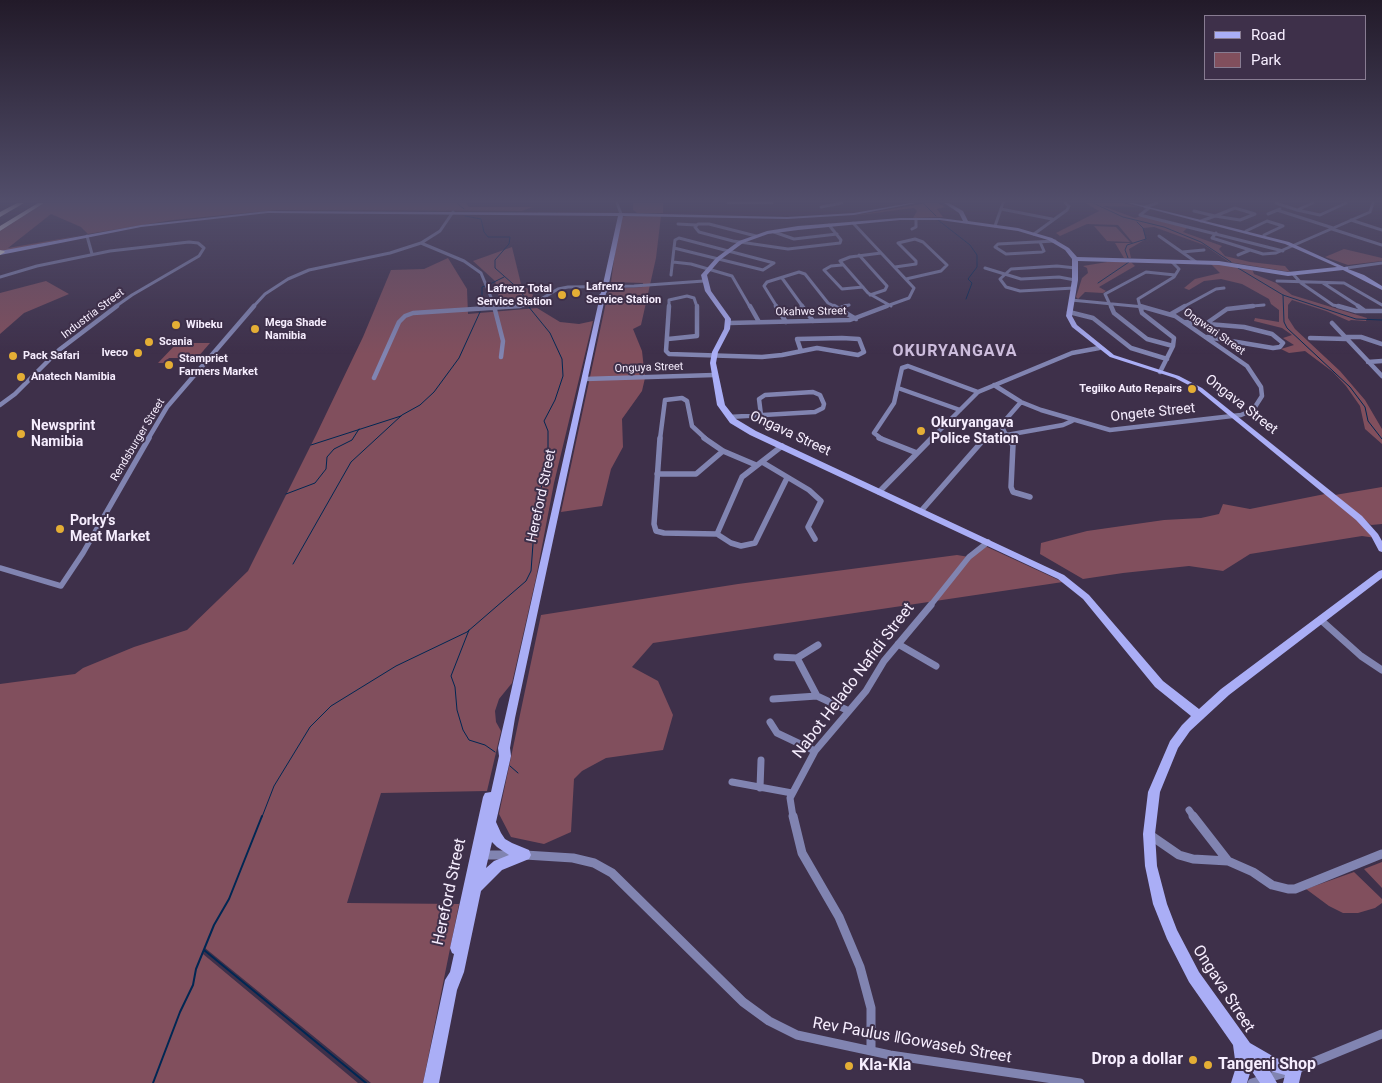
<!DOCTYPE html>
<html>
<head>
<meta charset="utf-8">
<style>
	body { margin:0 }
	#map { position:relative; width:1382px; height:1083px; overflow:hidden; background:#3e304a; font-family:Roboto,sans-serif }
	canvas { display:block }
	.legend { position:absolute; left:1204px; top:15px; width:162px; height:65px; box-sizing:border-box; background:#3e304a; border:1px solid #887c92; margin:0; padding:6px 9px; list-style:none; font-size:15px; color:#f6edfe }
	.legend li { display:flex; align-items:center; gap:10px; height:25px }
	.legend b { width:25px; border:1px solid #887c92 }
</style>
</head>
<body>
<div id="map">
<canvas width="1382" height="1083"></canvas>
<ul class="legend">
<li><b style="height:6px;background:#aaaef6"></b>Road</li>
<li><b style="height:14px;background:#814f5d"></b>Park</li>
</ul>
</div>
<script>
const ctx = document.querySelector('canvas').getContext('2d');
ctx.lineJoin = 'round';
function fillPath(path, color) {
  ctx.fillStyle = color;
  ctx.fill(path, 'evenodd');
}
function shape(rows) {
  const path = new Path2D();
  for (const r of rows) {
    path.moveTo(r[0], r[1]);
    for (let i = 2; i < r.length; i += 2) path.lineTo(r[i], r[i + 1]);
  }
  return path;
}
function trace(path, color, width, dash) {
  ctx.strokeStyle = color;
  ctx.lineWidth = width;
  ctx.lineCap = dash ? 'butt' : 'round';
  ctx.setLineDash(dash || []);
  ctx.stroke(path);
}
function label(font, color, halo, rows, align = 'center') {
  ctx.font = font + ' Roboto,sans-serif';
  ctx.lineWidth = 4;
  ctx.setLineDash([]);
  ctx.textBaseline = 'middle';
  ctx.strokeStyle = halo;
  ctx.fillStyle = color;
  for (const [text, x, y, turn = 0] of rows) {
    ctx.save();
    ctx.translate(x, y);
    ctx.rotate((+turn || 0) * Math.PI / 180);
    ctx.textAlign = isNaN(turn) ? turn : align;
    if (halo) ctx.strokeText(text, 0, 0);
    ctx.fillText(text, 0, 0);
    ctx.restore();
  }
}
fillPath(shape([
	[44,203,466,203,469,207,533,207,522,211,277,210,173,220,88,234,81,227,51,214,8,248,83,235,0,252,0,231],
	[633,203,663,203,663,213,637,213,633,210],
	[926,203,938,203,945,207,937,209,943,217,913,218,917,211,914,208,852,216],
	[1085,203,1123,203,1137,207,1103,206,1135,218,1141,216,1188,227,1183,232,1222,246,1219,249,1225,256,1250,262,1285,266,1290,272,1229,262,1204,245,1154,227,1143,228,1146,239,1129,249,1131,258,1124,258,1115,243,1133,243,1118,225,1087,224,1060,236,1056,233,1099,211],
	[631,215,661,216,656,258,641,325,633,329,642,351,645,378,642,391,622,419,623,447,611,469,602,506,561,512,608,293,614,289,643,287,643,283,611,282,617,237,622,217],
	[1094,226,1116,227,1130,242,1107,241],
	[512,247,521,284,532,292,534,300,505,305,500,301,495,281,473,261],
	[1344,249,1382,258,1382,261,1348,265,1325,257],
	[448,258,467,289,468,314,537,308,560,322,579,324,593,321,554,483,536,578,512,683,499,699,495,711,496,722,501,731,487,791,381,793,347,903,459,904,423,1083,371,1083,205,948,203,954,358,1083,0,1083,0,684,75,674,83,668,134,647,187,630,248,571,316,435,363,337,391,270,424,269],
	[1107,262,1131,262,1135,266,1099,287,1106,291,1103,293,1085,292,1078,299,1076,297,1082,278,1088,273,1087,268,1083,266],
	[1210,263,1252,269,1254,274,1276,283,1292,295,1367,318,1366,321,1351,320,1349,321,1326,311,1292,300,1288,305,1288,318,1295,329,1340,371,1365,400,1382,429,1382,444,1365,429,1360,406,1346,386,1333,372,1305,351,1289,353,1281,349,1294,345,1283,338,1292,335,1282,328,1254,321,1255,318,1279,322,1279,310,1271,304,1269,299,1242,284,1221,279,1204,281,1189,290,1184,288,1195,279,1220,273],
	[46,281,69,294,24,313,0,334,0,293],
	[177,343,210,343,197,358,169,358,164,363,158,363],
	[1382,487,1382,524,1371,525,1335,495],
	[1330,493,1376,538,1362,536,1250,554,1223,571,1189,566,1123,573,1083,579,1040,554,1041,543,1087,531,1164,520,1201,518,1219,514,1223,504,1250,509],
	[985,546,1063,582,653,643,632,667,658,681,673,715,663,750,606,758,582,771,574,779,571,832,544,844,511,837,499,814,541,615,738,584,957,555,969,557],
	[1382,862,1382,888,1364,869],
	[1354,872,1382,899,1382,903,1375,908,1358,913,1343,913,1329,906,1306,889]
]), '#814f5d');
trace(shape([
	[457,203,464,209],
	[923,203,936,216],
	[1093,203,1123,217,1164,227,1201,242,1231,262],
	[465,216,481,219,484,232,488,237,510,237,509,244,495,260,495,268,521,291,527,303],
	[938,220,970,245,977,255,977,267,968,279,972,283,966,299],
	[1128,258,1125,250,1127,245,1146,239,1143,228,1137,222],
	[1238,268,1283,295,1356,319,1382,320],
	[1098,283,1129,262],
	[490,284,504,277],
	[1283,295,1284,322,1287,328,1350,387,1365,407,1368,421,1382,439],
	[482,306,482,287,485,286],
	[311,445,401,416],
	[286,494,315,483,326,469,327,457,334,449,352,440,359,429],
	[293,564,351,462,402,415,420,405,434,392,459,358,480,312],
	[469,630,451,676,455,687,457,710,463,730,469,740,485,745,495,752],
	[510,766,518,773],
	[262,817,274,786,310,727,331,706,396,666,467,632,526,581,531,571,536,503,548,467,548,431,544,421,555,400,563,376,562,359,550,333,528,306]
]), '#002753', 1);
trace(shape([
	[204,950,366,1083],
	[153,1083,180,1012,193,985,196,969,214,925,229,899,262,816]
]), '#002753', 2);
trace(shape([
	[617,203,621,214],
	[728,203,772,203],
	[1276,203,1297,210],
	[1313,203,1297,210,1320,215,1346,203],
	[821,207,842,203],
	[1145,207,1157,203],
	[1149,208,1140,215,1283,251],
	[1235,208,1255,214,1240,220,1215,216,1235,208],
	[1001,209,1052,219],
	[1277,210,1333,228],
	[1194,211,1215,216],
	[1268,214,1280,209],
	[1351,220,1382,230],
	[1201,221,1215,216],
	[853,223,914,288,909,298,884,307],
	[678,224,696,225],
	[995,226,1003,203],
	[912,229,916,227,916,219],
	[1332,229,1382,245],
	[1246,231,1267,221,1283,226,1264,235],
	[774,232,794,239,837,234],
	[1216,233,1212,238,1263,254,1276,253,1370,212,1373,203],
	[1034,234,1067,210,1069,206,1065,203],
	[87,236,92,254],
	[756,236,709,224,698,224,695,227,699,232,733,241,788,249,840,243,841,240,829,225],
	[1159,236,1196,262],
	[679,238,774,263,763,270,674,248,675,240,679,238],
	[1040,242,1044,251,1042,252,1006,254,995,247,998,244,1055,241],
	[421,243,464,261,481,273,495,307],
	[1182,252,1204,250],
	[881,253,850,257,840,261,868,293,891,306],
	[859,255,887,286,885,290,870,295],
	[1238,255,1250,250],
	[673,262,691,264,732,276,750,307],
	[842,265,831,266,824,270,842,289,863,287],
	[895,267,916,264,916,261,898,243,915,239,923,242,947,265,941,271,906,279],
	[985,268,1021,279,1059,277,1075,280],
	[1346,268,1382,263],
	[1293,274,1301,283,1333,305,1342,307],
	[671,275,674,248],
	[0,277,37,266,110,251,189,242,198,243,204,248,199,256,132,295,115,307],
	[782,278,803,307],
	[1277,281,1344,283,1382,305],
	[1323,283,1360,307],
	[1074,288,1020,291,1006,287,1000,279,1011,269,1057,266,1076,268],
	[1071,300,1144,307],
	[253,307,265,294,288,279,309,270,390,253,421,243,440,231,453,212],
	[508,307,531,305,558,289,568,287,634,286,704,281],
	[669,307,669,300,687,296,694,298,697,307],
	[777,307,764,286,767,282,799,272,805,274,828,303,836,307],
	[842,307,849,305],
	[1111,307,1105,294,1146,272,1175,275],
	[1140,307,1138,299,1174,277,1179,269,1172,262],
	[1183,307,1216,289,1224,288],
	[1241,307,1264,305]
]), '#8184b1', 3);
trace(shape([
	[494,306,503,341,501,357],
	[669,306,666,351,669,354,762,357,782,355,817,348,858,355,864,352,859,339,842,338,797,339,801,351],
	[750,306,759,322],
	[776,306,786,322],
	[802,306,813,321],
	[834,306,856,319],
	[1111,306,1114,313,1147,339,1173,346],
	[1140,306,1142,313,1174,338,1173,346,1160,372],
	[1338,306,1356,311,1382,311],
	[1358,306,1365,311],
	[838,309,846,306],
	[1069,312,1093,318,1131,348,1167,359],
	[1171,314,1185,306],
	[1184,322,1244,327,1272,334,1283,343,1280,347,1273,348,1207,337],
	[729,323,850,320,887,306],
	[1207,323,1227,309,1253,306],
	[1332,323,1382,376],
	[1345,337,1361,337,1382,344],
	[1310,338,1347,339],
	[668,339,697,336,697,306],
	[1368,362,1382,361],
	[374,378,399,322,405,316,413,313,520,306],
	[585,379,714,375],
	[994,385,1021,402,1041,410,1110,430,1241,415,1253,410,1262,396,1261,387,1247,366,1175,316,1140,306],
	[898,388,960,410],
	[0,405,15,394,59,350,117,306],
	[729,417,815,412,823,408,824,404,820,395,813,392,765,395,759,399,761,415],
	[148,439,167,407,254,306],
	[660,439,665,400,682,398,687,401,692,426,706,439],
	[882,439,874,433,894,403,902,368,908,366,978,392],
	[931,439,978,392,1072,353,1099,348],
	[984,439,1063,425,1072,421],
	[1008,439,1001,425,1021,402]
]), '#8184b1', 4.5);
trace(shape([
	[660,438,654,524,656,531,664,533,717,534,742,477,782,446],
	[704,438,723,451,756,465],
	[879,438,917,453],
	[1007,438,1013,445,1011,487,1013,492,1030,497],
	[762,462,809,490,821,501,808,527,815,539],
	[657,474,696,474,723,451],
	[879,492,932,438],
	[921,511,985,438],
	[717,534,731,543,741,546,755,543,787,478],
	[0,568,61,586,83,553,149,438],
	[930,606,969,557,988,542]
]), '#8184b1', 5.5);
trace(shape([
	[1322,621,1361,656,1382,670],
	[898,644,936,666],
	[777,657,797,658,818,645],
	[797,658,817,696],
	[773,699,817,696,849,711],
	[770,722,777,733,815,751],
	[732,782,792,793],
	[760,788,761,760],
	[1189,810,1194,817],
	[793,817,790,798,815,751,866,691,884,661,931,605]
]), '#8184b1', 7);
trace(shape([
	[793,816,802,853,839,917,860,967,871,1008,871,1051],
	[1193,816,1228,861],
	[1150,835,1179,855,1193,859,1228,861,1253,872,1272,885,1288,889,1295,889,1382,854],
	[483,855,516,855],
	[525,855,573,858,594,863,612,873,743,1002,769,1021,797,1035,890,1055,1080,1083],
	[1252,1083,1294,1070,1382,1034]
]), '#8184b1', 9);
fillPath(shape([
	[910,203,917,203,854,215,787,219,623,216,608,288,620,284,623,286,608,291,606,293,515,718,510,748,511,756,496,822,501,833,505,839,512,843,529,850,531,855,529,859,502,870,481,891,464,972,457,990,439,1083,423,1083,445,980,450,972,454,954,452,953,450,948,483,797,485,793,491,792,499,756,498,748,505,718,600,296,599,295,601,293,618,216,268,213,141,227,0,255,0,251,141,225,268,211,621,213,787,217,854,213,910,203],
	[492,842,497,847,509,855,494,861,486,868,492,842],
	[944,203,949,203,963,211,968,221,1018,228,1052,238,1069,248,1077,257,1219,261,1288,272,1337,267,1285,244,1127,203,1133,203,1289,242,1344,267,1348,267,1348,269,1364,275,1382,286,1382,290,1343,270,1288,276,1219,265,1078,261,1078,280,1072,316,1077,325,1114,355,1179,376,1202,388,1362,516,1378,534,1382,541,1382,552,1379,551,1371,536,1356,520,1198,390,1175,378,1110,357,1072,327,1066,316,1072,280,1072,259,1065,250,1048,240,1018,231,940,220,900,220,798,230,768,234,743,243,720,260,707,275,711,291,731,319,730,329,718,352,716,363,725,405,736,419,756,431,1064,575,1089,595,1163,681,1199,709,1221,689,1379,571,1382,570,1382,578,1229,695,1190,731,1178,748,1160,792,1155,834,1157,866,1167,904,1177,930,1199,972,1250,1043,1276,1058,1299,1065,1302,1070,1299,1083,1283,1083,1285,1075,1270,1071,1277,1083,1260,1083,1251,1070,1247,1083,1231,1083,1236,1067,1233,1045,1189,982,1167,939,1153,904,1145,866,1143,834,1148,792,1170,741,1182,725,1191,716,1155,687,1083,599,1058,579,750,435,730,423,717,405,710,363,712,352,724,329,725,319,705,291,701,275,716,258,739,241,767,231,798,226,900,218,940,218,963,221,959,213,944,203]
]), '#aaaef6');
fillPath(shape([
	[17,203,24,203,0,217,0,212,17,203],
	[38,203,44,203,0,231,0,226,38,203],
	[0,250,4,251,5,252,0,255,0,250]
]), '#f9f9f9');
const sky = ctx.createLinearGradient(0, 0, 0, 354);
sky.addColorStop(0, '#221a29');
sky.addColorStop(0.57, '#524e6b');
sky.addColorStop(1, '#524e6b00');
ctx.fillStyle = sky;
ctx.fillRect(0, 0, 1382, 354);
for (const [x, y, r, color] of [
	[576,293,5,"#e4ae35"],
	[562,295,5,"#e4ae35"],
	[176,325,5,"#e4ae35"],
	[255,329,5,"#e4ae35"],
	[149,342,5,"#e4ae35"],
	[138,353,5,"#e4ae35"],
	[13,356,5,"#e4ae35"],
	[169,365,5,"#e4ae35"],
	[21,377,5,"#e4ae35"],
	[1192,389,5,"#e4ae35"],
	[921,431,5,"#e4ae35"],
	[21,434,5,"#e4ae35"],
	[60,529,5,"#e4ae35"],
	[1193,1060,5,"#e4ae35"],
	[1208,1065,5,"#e4ae35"],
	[849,1066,5,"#e4ae35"]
]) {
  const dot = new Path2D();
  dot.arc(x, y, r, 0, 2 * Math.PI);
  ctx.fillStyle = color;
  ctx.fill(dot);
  trace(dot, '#3e304a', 2);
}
label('bold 11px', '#f6edfe', '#3e304a', [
	["Lafrenz",586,287],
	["Service Station",586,300],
	["Lafrenz Total",552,289,"right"],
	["Service Station",552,302,"right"],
	["Mega Shade",265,323],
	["Namibia",265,336],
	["Wibeku",186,325],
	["Scania",159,342],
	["Iveco",128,353,"right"],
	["Pack Safari",23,356],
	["Stampriet",179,359],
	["Farmers Market",179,372],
	["Anatech Namibia",31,377],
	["Tegiiko Auto Repairs",1182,389,"right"]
], 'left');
label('11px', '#f6edfe', '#3e304a', [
	["Okahwe Street",811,312,-1],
	["Industria Street",93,314,-37],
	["Ongwari Street",1214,332,35],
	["Onguya Street",649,368,-2],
	["Rendsburger Street",138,440,-59]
]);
label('14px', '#f6edfe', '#3e304a', [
	["Ongava Street",1241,405,38],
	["Ongete Street",1153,413,-6],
	["Ongava Street",790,434,25],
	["Hereford Street",542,496,-78]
]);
label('bold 14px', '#f6edfe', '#3e304a', [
	["Okuryangava",931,423],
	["Police Station",931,439],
	["Newsprint",31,426],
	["Namibia",31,442],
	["Porky's",70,521],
	["Meat Market",70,537]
], 'left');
ctx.letterSpacing = '1px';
label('bold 16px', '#cdbddd', '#3e304a', [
	["OKURYANGAVA",955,352]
]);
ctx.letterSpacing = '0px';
label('16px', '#f6edfe', '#3e304a', [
	["Nabot Helado Nafidi Street",854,681,-53],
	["Hereford Street",450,892,-78],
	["Ongava Street",1223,989,57],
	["Rev Paulus ǁGowaseb Street",912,1041,10]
]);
label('bold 16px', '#f6edfe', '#3e304a', [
	["Drop a dollar",1183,1060,"right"],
	["Tangeni Shop",1218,1065],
	["Kla-Kla",859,1066]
], 'left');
</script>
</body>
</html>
